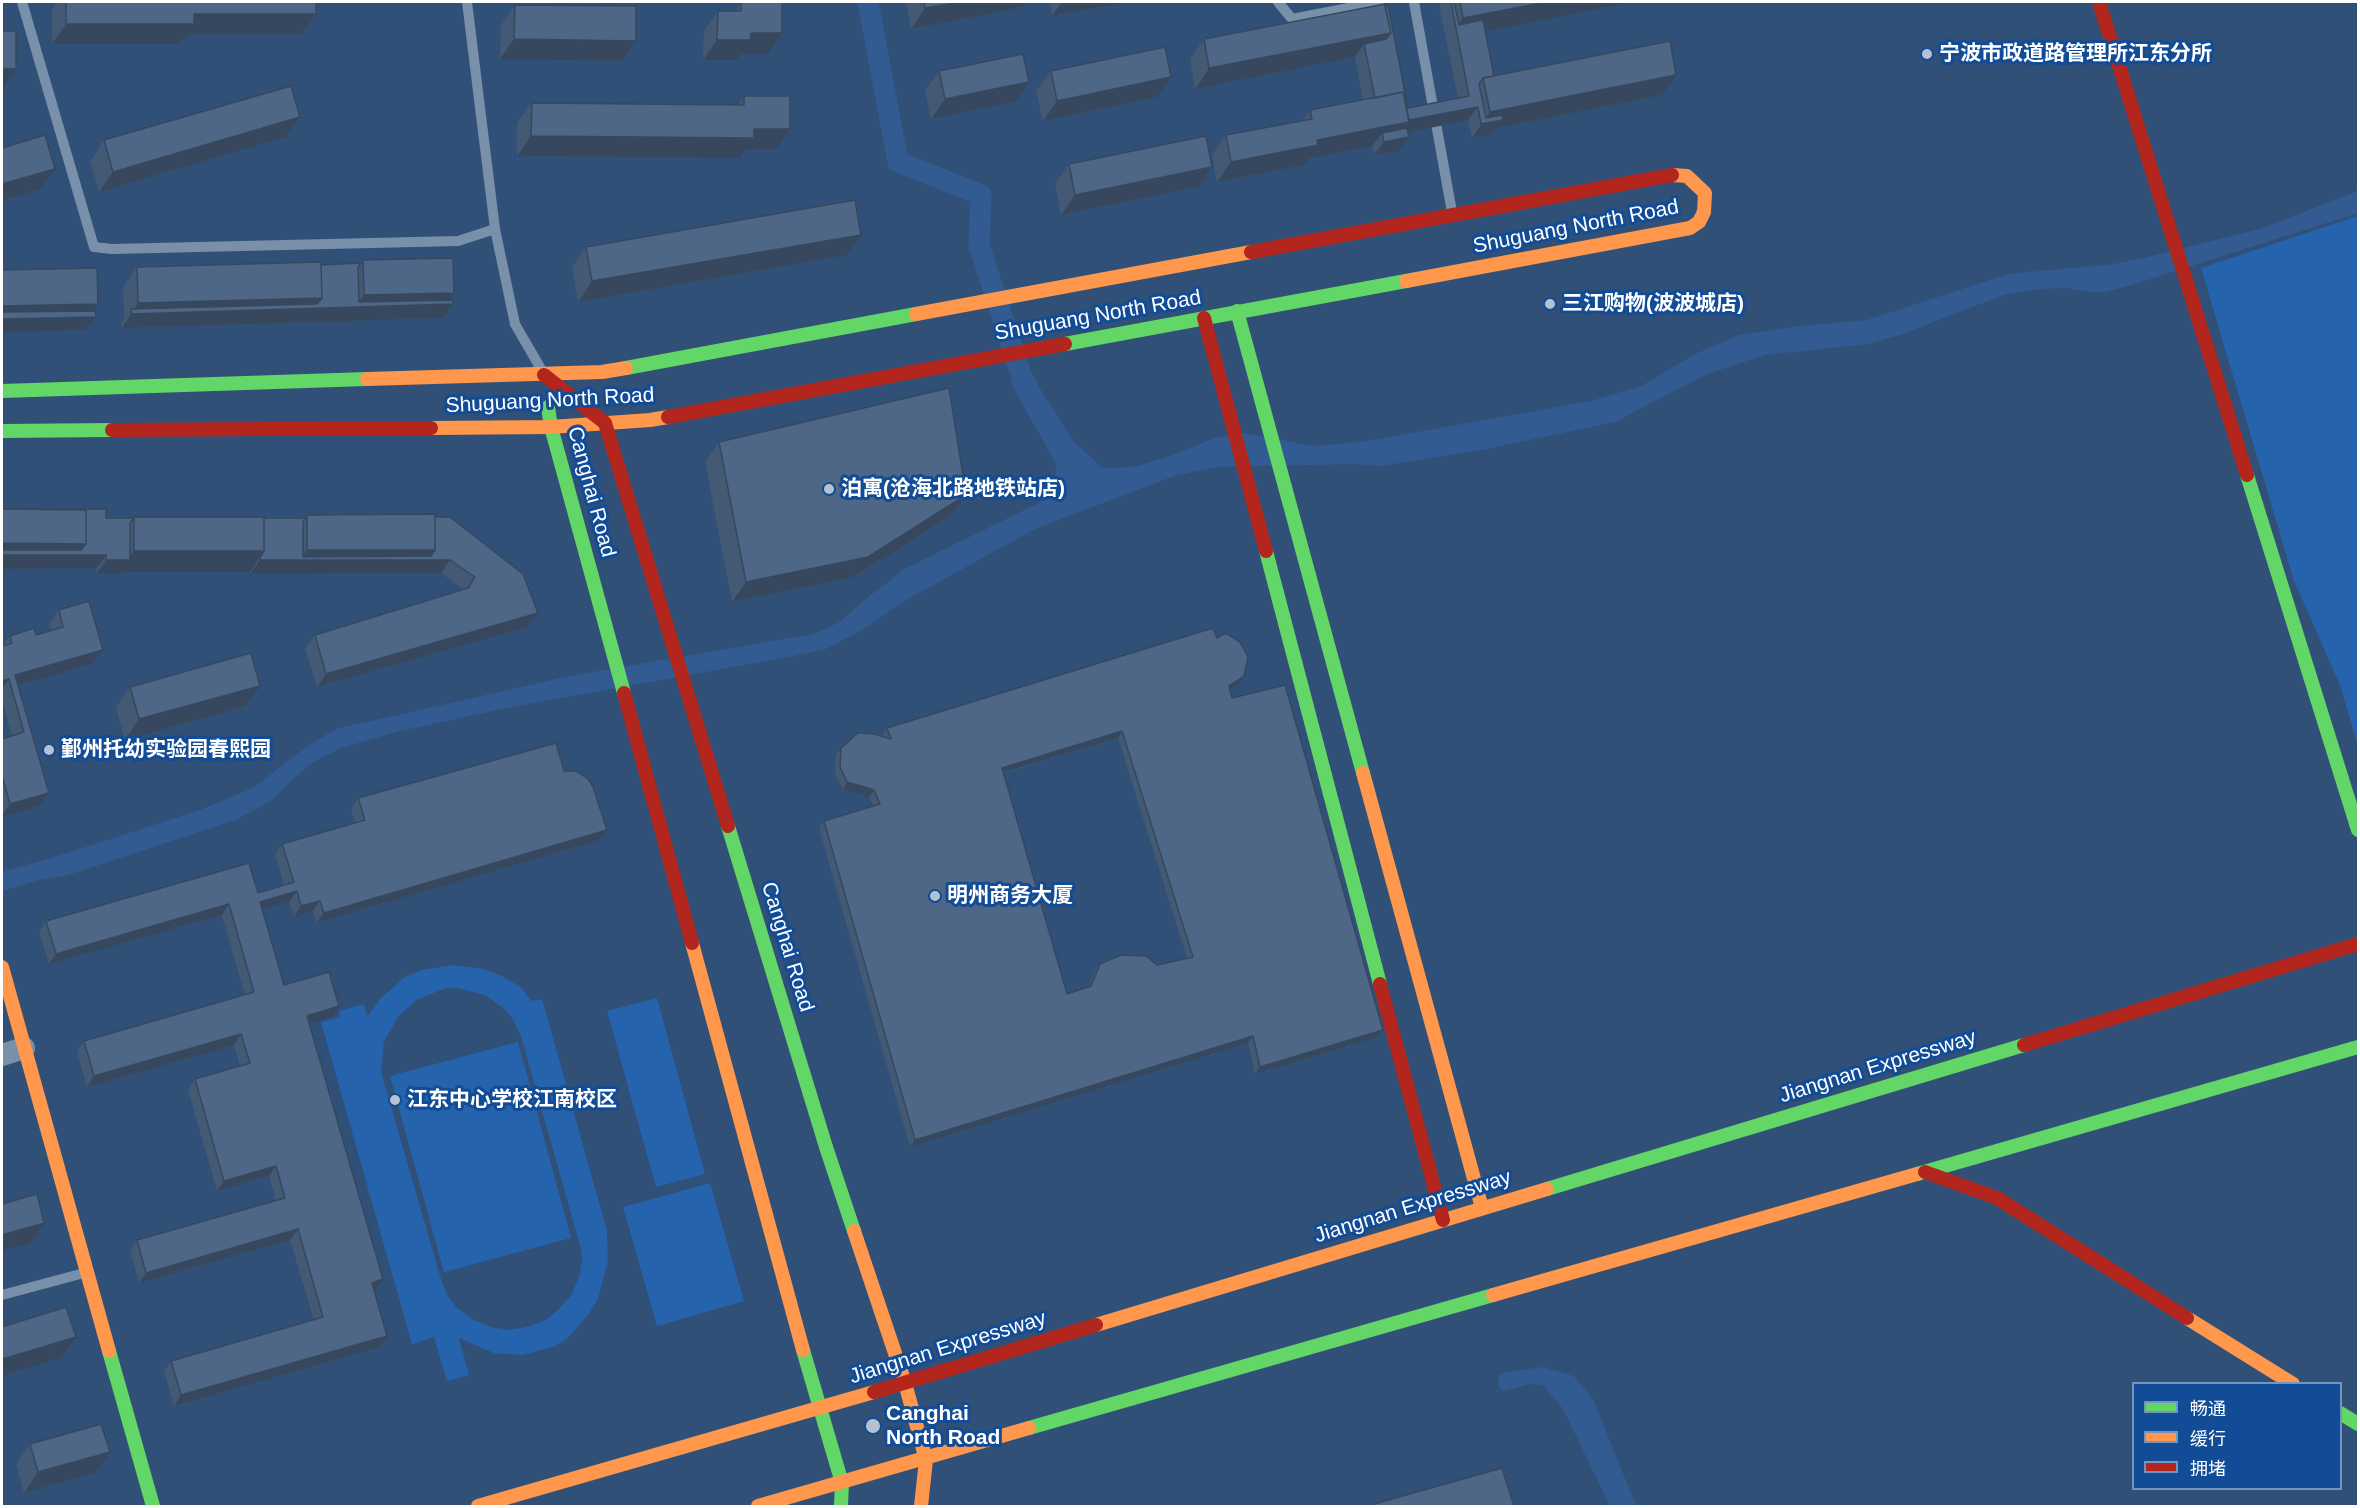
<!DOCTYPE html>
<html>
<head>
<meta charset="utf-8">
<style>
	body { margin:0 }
	#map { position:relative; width:2360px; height:1508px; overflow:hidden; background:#305078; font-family:Helvetica,"Noto Sans SC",sans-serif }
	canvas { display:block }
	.frame { position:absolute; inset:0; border:3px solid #fff; pointer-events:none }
	.legend { position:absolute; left:2132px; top:1382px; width:210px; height:108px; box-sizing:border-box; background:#124c96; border:2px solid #7194c0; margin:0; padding:8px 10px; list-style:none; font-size:18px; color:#fff }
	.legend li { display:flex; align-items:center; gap:12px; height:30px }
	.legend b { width:30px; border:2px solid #7194c0 }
</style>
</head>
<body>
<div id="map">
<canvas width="2360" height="1508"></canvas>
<div class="frame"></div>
<ul class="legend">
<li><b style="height:8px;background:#63d668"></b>畅通</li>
<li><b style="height:8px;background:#ff974d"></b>缓行</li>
<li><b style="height:8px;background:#b3261e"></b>拥堵</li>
</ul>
</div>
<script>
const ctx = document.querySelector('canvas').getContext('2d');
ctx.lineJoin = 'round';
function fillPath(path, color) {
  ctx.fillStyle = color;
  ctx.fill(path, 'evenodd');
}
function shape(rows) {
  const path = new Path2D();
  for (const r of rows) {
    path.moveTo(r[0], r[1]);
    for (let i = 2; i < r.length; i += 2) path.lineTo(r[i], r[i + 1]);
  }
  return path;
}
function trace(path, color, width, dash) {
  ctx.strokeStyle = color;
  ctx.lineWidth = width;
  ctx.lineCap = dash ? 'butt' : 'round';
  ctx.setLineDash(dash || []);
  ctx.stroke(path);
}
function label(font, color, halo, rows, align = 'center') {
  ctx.font = font + ' Helvetica,"Noto Sans SC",sans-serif';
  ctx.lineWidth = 6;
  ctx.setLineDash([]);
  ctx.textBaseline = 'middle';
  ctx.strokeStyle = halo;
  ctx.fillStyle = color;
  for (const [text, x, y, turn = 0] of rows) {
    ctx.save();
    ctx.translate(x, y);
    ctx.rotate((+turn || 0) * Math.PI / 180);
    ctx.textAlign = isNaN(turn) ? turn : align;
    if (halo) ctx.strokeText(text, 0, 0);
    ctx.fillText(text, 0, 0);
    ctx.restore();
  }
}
fillPath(shape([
	[2358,216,2358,746,2340,685,2294,581,2201,268],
	[454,965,483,969,500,975,520,987,532,1001,542,999,607,1231,608,1260,598,1299,588,1315,567,1339,553,1347,522,1355,494,1353,459,1338,469,1375,447,1381,434,1337,412,1344,321,1022,340,1017,339,1011,364,1004,367,1017,381,998,405,977,422,970],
	[446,988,458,988,487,996,503,1008,513,1019,521,1036,581,1249,582,1260,579,1277,571,1296,559,1309,544,1321,527,1327,509,1330,490,1327,474,1320,456,1307,446,1293,440,1276,381,1072,384,1041,398,1017,416,1000],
	[657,998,705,1174,656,1187,607,1011],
	[518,1042,571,1238,444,1272,390,1076],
	[710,1183,744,1301,657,1326,623,1207]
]), '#2663ad');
fillPath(shape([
	[2358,191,2358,213,2138,283,2106,292,2089,292,2065,288,2040,289,2006,294,1903,334,1868,344,1765,355,1707,374,1615,422,1487,449,1381,466,1355,464,1219,467,1177,475,1037,528,906,600,862,630,826,649,789,657,506,708,396,732,341,748,315,761,295,777,272,800,238,819,65,876,42,879,2,891,2,872,55,857,200,810,253,788,309,745,336,729,570,676,813,634,840,622,863,601,906,568,1047,499,1057,481,1055,462,1010,382,1032,376,1074,442,1103,468,1135,467,1178,453,1215,438,1244,433,1314,446,1361,442,1591,401,1641,386,1695,354,1740,335,1799,326,1867,320,2008,274,2114,264,2144,258,2260,229],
	[1542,1367,1574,1376,1593,1399,1633,1498,1638,1506,1610,1506,1563,1409,1544,1386,1530,1384,1503,1391,1499,1387,1498,1377,1501,1373]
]), '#325b91');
trace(shape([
	[868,2,898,162,981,195,979,245,1021,374,1035,403]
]), '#325b91', 21);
trace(shape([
	[22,2,94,247,112,249,458,241,495,229],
	[467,2,495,229,515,324,541,369],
	[1278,2,1292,19,1379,2],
	[1414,2,1452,212],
	[2,1295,84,1273]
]), '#7990ab', 10);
trace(shape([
	[2,1055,24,1048]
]), '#7990ab', 22);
trace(shape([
	[1237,311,1363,773],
	[1065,344,1406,281],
	[626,368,916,314],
	[2,391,367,379],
	[548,407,551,427,624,693],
	[2,431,112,430],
	[2247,475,2358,830],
	[1266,551,1380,984],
	[728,826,826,1147,854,1231],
	[1917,1174,2358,1047],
	[1547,1189,2024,1045],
	[803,1350,842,1483,841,1506],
	[109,1351,153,1506],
	[2340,1413,2358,1424],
	[1029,1428,1493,1295]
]), '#63d668', 14);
trace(shape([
	[1406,281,1690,228,1699,222,1704,212,1705,193,1687,176,1672,175],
	[916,314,1251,252],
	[367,379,602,372,626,368],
	[431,428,551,427,650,420,668,417],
	[1363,773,1482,1208],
	[692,943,803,1350],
	[2,967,109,1351],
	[854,1231,905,1383,926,1460,921,1506],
	[1493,1295,1917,1174],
	[2187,1318,2293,1384],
	[1096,1325,1547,1189],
	[478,1506,874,1392],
	[758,1506,1029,1428]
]), '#ff974d', 14);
trace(shape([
	[2099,2,2247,475],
	[1251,252,1672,175],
	[1204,318,1266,551],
	[544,375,605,423,728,826],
	[668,417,1065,344],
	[112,430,431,428],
	[624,693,692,943],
	[1380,984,1443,1220],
	[2024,1045,2358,944],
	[1925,1172,1997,1198,2187,1318],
	[874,1392,1096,1325]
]), '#b3261e', 14);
fillPath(shape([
	[58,2,316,2,316,14,302,34,187,34,180,44,52,44,52,9],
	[741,2,782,33,768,54,741,54,736,60,703,60,704,31,718,11,735,11],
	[906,2,1027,2,1023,7,911,29],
	[1050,2,1129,2,1052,16],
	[1443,2,1460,2,1485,31,1494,76,1662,95,1497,128,1493,134,1472,138,1468,120,1408,132,1399,151,1374,155,1372,146,1308,159,1304,165,1217,182,1212,155,1226,135,1303,120,1310,110,1363,100,1355,57,1195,89,1190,59,1204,39,1385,4,1408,108,1458,98,1439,6],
	[515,5,636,41,622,61,500,59,501,25],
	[939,71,1015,102,931,119,925,91],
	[1051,71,1171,77,1157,97,1043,121,1036,91],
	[744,96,776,149,746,149,740,158,517,156,517,123,532,103,738,105],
	[286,137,99,192,90,161,104,140],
	[1069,164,1198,187,1061,215,1055,184],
	[861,235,847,255,578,302,572,267,586,247],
	[363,260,454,293,450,300,453,304,443,318,122,328,121,323,124,319,123,287,137,267,321,265,361,263],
	[719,442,966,495,952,515,853,577,732,602,705,462],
	[2,509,106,518,134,518,134,517,305,518,307,515,435,517,528,627,317,687,305,649,315,635,464,590,441,573,250,574,250,572,122,572,120,574,96,574,97,568,2,569],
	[59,610,103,650,93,664,18,685,39,806,2,817,2,739,12,736,2,701,2,646,3,645,10,636,36,635,51,631,49,624],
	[1217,638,1244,676,1240,683,1229,690,1232,698,1378,1037,1255,1074,1248,1043,910,1147,819,828,824,821,873,806,869,797,843,789,835,774,836,755,841,748,883,737,882,735,887,728],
	[1118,738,1187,958,1157,965,1100,964,1095,971,1089,987,1067,994,1003,773],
	[130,687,246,706,125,740,116,707],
	[564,771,607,830,600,840,316,923,313,911,294,917,289,902,262,909,284,985,332,1017,309,1023,376,1290,374,1291,387,1336,380,1347,174,1406,164,1371,171,1361,314,1320,290,1240,139,1283,130,1251,137,1240,276,1200,269,1176,217,1191,188,1090,195,1079,240,1066,234,1045,87,1087,77,1052,84,1041,245,995,222,915,49,964,39,932,46,921,258,893,284,885,275,854,282,844,355,823,351,809,358,798],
	[30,1444,95,1473,24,1493,16,1464]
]), '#435974');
fillPath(shape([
	[961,2,1027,2,1023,7,911,29,925,8],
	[1062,2,1129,2,1052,16],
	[1547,2,1632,2,1458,37,1456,28,1463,18],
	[194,14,316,14,302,34,187,34,180,44,52,44,66,24],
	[751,33,782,33,768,54,741,54,736,60,703,60,717,40],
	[1391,33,1377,53,1364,44,1355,57,1195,89,1209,68],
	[514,39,636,41,622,61,500,59],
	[2,69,16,69,2,89],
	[1676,75,1662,95,1497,128,1493,134,1472,138,1490,112],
	[1171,77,1157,97,1043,121,1057,101],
	[1029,82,1015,102,931,119,945,99],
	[1478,107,1468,120,1401,134,1409,137,1399,151,1374,155,1384,142,1382,133,1372,146,1308,159,1304,165,1217,182,1231,162,1317,140,1403,121],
	[300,117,286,137,99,192,113,172],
	[754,129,790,129,776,149,746,149,740,158,517,156,531,136],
	[1212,167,1198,187,1061,215,1075,195],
	[55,169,41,189,2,200,2,184],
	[861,235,847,255,578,302,592,281],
	[454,293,447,304,453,304,443,318,122,328,138,303,322,298,355,307,364,295],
	[98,304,89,317,96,317,86,330,2,332,2,306],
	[966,495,952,515,853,577,732,602,746,582],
	[2,543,86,544,106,555,97,568,2,569],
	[307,550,435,550,450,560,441,573,250,574,260,560,300,560],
	[134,551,264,551,250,572,122,572,120,574,96,574,106,560,128,560],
	[538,613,528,627,317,687,326,674],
	[103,650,93,664,11,687,15,675],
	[1244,676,1240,683,1224,693,1229,686],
	[9,679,2,689,2,681],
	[260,686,246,706,125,740,139,719],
	[1122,731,1118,738,997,774,1002,768],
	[847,782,874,790,869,797,843,789],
	[49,793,39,806,2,817,2,815,10,804],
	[607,830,600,840,316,923,324,913],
	[297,891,289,902,253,912,260,902],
	[320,901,313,911,294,917,301,906],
	[229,904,222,915,49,964,56,954],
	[339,1006,332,1017,299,1026,307,1016],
	[1383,1030,1378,1037,1255,1074,1260,1067],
	[241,1034,234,1045,87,1087,94,1076],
	[1253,1036,1248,1043,910,1147,915,1140],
	[276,1166,269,1176,217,1191,224,1181],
	[44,1223,30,1243,2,1251,2,1235],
	[298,1229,290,1240,139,1283,146,1273],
	[383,1279,376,1290,364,1293,372,1283],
	[387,1336,380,1347,174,1406,181,1395],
	[76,1337,62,1357,2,1376,2,1362,3,1359],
	[110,1452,95,1473,24,1493,38,1472]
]), '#37485e');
const building = shape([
	[66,2,316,2,316,14,194,14,194,24,66,24,66,2],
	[741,2,782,2,782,33,751,33,750,40,717,40,718,11,741,11,741,2],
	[924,2,961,2,925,8,924,2],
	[1451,2,1454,2,1459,25,1483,20,1494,76,1483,78,1479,84,1486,118,1502,115,1503,120,1481,124,1478,107,1409,120,1403,92,1375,98,1364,44,1386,39,1391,33,1385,6,1388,5,1408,108,1469,96,1451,2],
	[1460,2,1547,2,1463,18,1460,2],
	[1385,4,1391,33,1209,68,1204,39,1385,4],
	[515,5,636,6,636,41,514,39,515,5],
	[2,31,16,31,16,69,2,69,2,31],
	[1670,41,1676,75,1490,112,1483,78,1670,41],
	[1165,47,1171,77,1057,101,1051,71,1165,47],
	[1023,54,1029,82,945,99,939,71,1023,54],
	[291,86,300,117,113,172,104,140,291,86],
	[1403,92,1409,122,1317,140,1318,145,1231,162,1226,135,1312,119,1310,110,1403,92],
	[744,96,790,96,790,129,754,129,754,138,531,136,532,103,744,105,744,96],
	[1407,128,1409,137,1384,142,1382,133,1407,128],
	[45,135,55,169,2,184,2,148,45,135],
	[1206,136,1212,167,1075,195,1069,164,1206,136],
	[855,200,861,235,592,281,586,247,855,200],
	[453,258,454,293,364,295,363,260,453,258],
	[321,262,322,298,138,303,137,267,321,262],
	[361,263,358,267,359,302,453,300,453,304,131,314,131,309,317,304,322,298,321,265,361,263],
	[97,268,98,304,2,306,2,270,97,268],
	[95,311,96,317,2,319,2,312,95,311],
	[949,388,966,495,868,557,746,582,719,442,949,388],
	[2,509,86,510,86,544,2,543,2,509],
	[2,509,106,509,106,518,134,518,130,523,130,560,106,560,106,555,2,555,2,550,81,550,86,544,86,510,2,509],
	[435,514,435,550,307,550,307,515,435,514],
	[134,517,264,517,264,551,134,551,134,517],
	[435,517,450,517,523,574,538,613,326,674,315,635,468,588,475,577,450,560,260,560,260,558,264,551,264,518,305,518,303,522,303,557,431,556,435,550,435,517],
	[89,601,103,650,15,675,49,793,10,804,2,775,2,739,24,732,9,679,2,681,2,646,12,643,10,636,34,628,36,635,63,627,59,610,89,601],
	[1213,628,1217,638,1226,633,1240,642,1248,657,1244,676,1229,686,1232,698,1285,685,1383,1030,1260,1067,1253,1036,915,1140,824,821,880,804,874,790,847,782,840,767,841,748,858,733,874,734,891,739,887,728,1213,628],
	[1122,731,1193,957,1157,965,1146,956,1121,955,1100,964,1091,986,1067,994,1002,768,1122,731],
	[251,653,260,686,139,719,130,687,251,653],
	[556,743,564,771,576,771,588,779,593,787,607,830,324,913,320,901,301,906,297,891,260,902,284,985,329,972,339,1006,307,1016,383,1279,372,1283,387,1336,181,1395,171,1361,323,1317,298,1229,146,1273,137,1240,285,1198,276,1166,224,1181,195,1079,250,1063,241,1034,94,1076,84,1041,254,992,229,904,56,954,46,921,249,863,258,893,294,882,282,844,365,820,358,798,556,743],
	[37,1194,44,1223,2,1235,2,1204,37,1194],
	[66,1307,76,1337,3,1359,2,1354,2,1327,66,1307],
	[101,1424,110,1452,38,1472,30,1444,101,1424],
	[1502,1468,1514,1506,1367,1506,1502,1468]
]);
fillPath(building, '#4e6787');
trace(building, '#37485e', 1.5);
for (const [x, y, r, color] of [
	[1927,54,6,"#b7c2d0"],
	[1550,304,6,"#b7c2d0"],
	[829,489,6,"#b7c2d0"],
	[49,750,6,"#b7c2d0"],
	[935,896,6,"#b7c2d0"],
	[395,1100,6,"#b7c2d0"],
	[873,1426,8,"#b7c2d0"]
]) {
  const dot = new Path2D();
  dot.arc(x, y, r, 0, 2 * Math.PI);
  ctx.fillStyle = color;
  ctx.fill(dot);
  trace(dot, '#124c96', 2);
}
label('bold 21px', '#fff', '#124c96', [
	["宁波市政道路管理所江东分所",1939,54],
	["三江购物(波波城店)",1562,304],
	["泊寓(沧海北路地铁站店)",841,489],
	["鄞州托幼实验园春熙园",61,750],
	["明州商务大厦",947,896],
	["江东中心学校江南校区",407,1100],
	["Canghai",886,1414],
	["North Road",886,1438]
], 'left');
label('21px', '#fff', '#124c96', [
	["Shuguang North Road",1576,227,-11],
	["Shuguang North Road",1098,316,-10],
	["Shuguang North Road",550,401,-3],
	["Canghai Road",591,492,75],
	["Canghai Road",787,947,73],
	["Jiangnan Expressway",1878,1067,-17],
	["Jiangnan Expressway",1413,1207,-17],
	["Jiangnan Expressway",948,1348,-17]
]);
</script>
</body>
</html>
